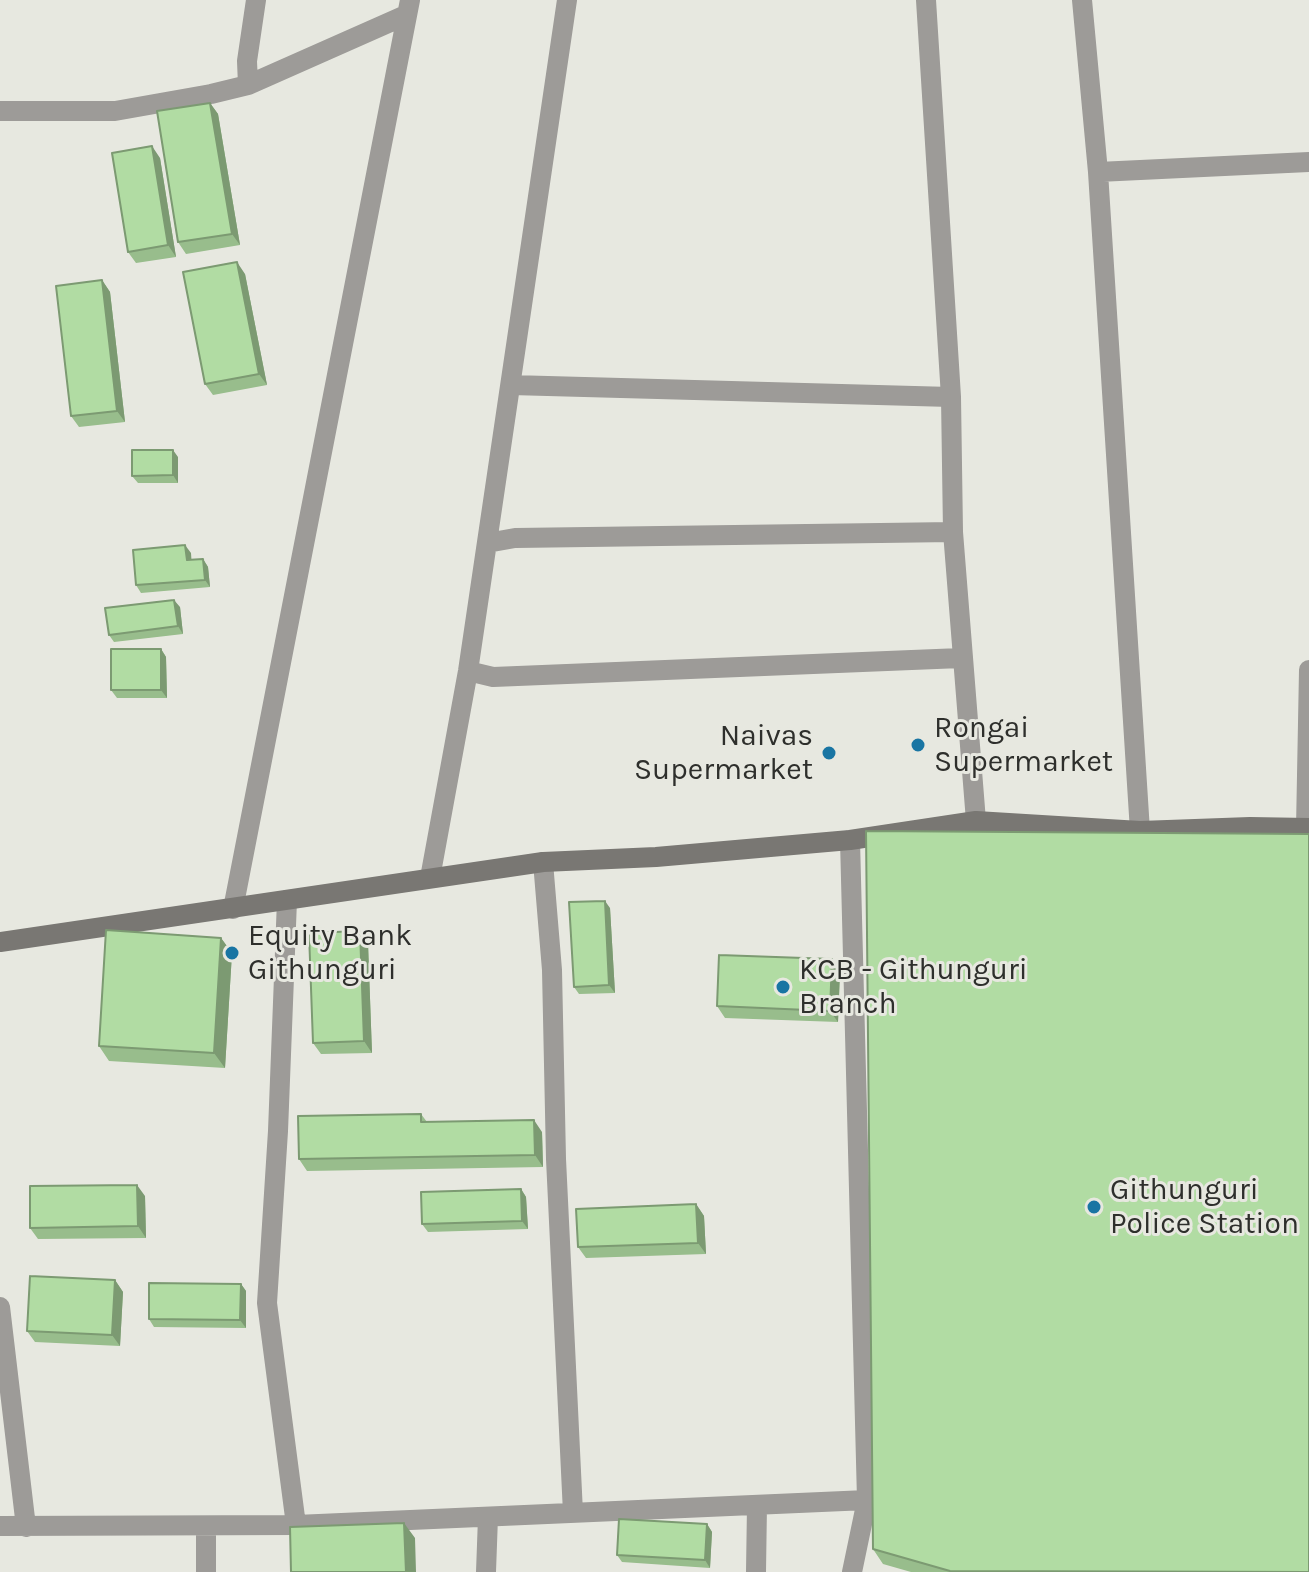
<!DOCTYPE html>
<html>
<head>
<meta charset="utf-8">
<style>
	body { margin:0 }
	canvas { display:block; background:#e7e8e0 }
</style>
</head>
<body>
<canvas width="1309" height="1572"></canvas>
<script>
const ctx = document.querySelector('canvas').getContext('2d');
ctx.lineJoin = 'round';
function shape(rows) {
  const path = new Path2D();
  for (const r of rows) {
    path.moveTo(r[0], r[1]);
    for (let i = 2; i < r.length; i += 2) path.lineTo(r[i], r[i + 1]);
  }
  return path;
}
function trace(path, color, width, dash) {
  ctx.strokeStyle = color;
  ctx.lineWidth = width;
  ctx.lineCap = dash ? 'butt' : 'round';
  ctx.setLineDash(dash || []);
  ctx.stroke(path);
}
function fillPath(path, color) {
  ctx.fillStyle = color;
  ctx.fill(path, 'evenodd');
}
function label(font, color, halo, rows, align = 'center') {
  ctx.font = font + ' Karla,sans-serif';
  ctx.lineWidth = 6;
  ctx.setLineDash([]);
  ctx.textBaseline = 'middle';
  ctx.strokeStyle = halo;
  ctx.fillStyle = color;
  for (const [text, x, y, turn = 0] of rows) {
    ctx.save();
    ctx.translate(x, y);
    ctx.rotate((+turn || 0) * Math.PI / 180);
    ctx.textAlign = isNaN(turn) ? turn : align;
    if (halo) ctx.strokeText(text, 0, 0);
    ctx.fillText(text, 0, 0);
    ctx.restore();
  }
}
trace(shape([
	[926,0,951,397,953,532,976,821],
	[1082,0,1098,172,1140,831],
	[248,85,247,61,256,0],
	[0,111,115,111,211,94,248,85,406,15],
	[1098,172,1309,162],
	[511,385,951,397],
	[487,543,515,538,953,532],
	[468,671,493,677,961,658],
	[1306,828,1309,670],
	[543,862,552,970,556,1159,573,1513],
	[430,878,468,671,567,0],
	[287,900,278,1131,267,1303,296,1525],
	[233,909,410,0],
	[0,1307,26,1527],
	[0,1526,296,1525,867,1500,850,840],
	[206,1572,206,1526],
	[486,1572,488,1517],
	[756,1572,757,1505],
	[852,1572,867,1500]
]), '#9d9b98', 20);
trace(shape([
	[0,942,543,862,656,857,850,840,976,821,1140,831,1250,827,1309,828]
]), '#797773', 20);
fillPath(shape([
	[210,103,218,114,240,245,186,254,178,242],
	[160,158,176,257,136,263,128,252],
	[245,274,267,385,213,395,205,384],
	[102,280,110,292,125,422,79,427,71,416],
	[178,457,178,483,138,483,132,476],
	[191,553,191,560,203,559,208,567,210,587,141,593,136,585],
	[180,607,183,634,114,642,109,635],
	[161,649,166,657,167,698,117,698,111,690],
	[610,908,615,993,579,994,574,987],
	[360,931,368,943,372,1053,321,1054,313,1043],
	[221,938,232,953,225,1068,109,1061,99,1046],
	[840,971,838,1022,725,1018,717,1006],
	[421,1114,427,1122,542,1132,543,1167,307,1171,299,1159],
	[521,1189,526,1197,528,1229,428,1232,422,1224],
	[145,1196,146,1238,38,1239,30,1228],
	[696,1204,704,1216,706,1254,586,1258,578,1247],
	[115,1280,123,1292,120,1346,35,1342,27,1331],
	[241,1284,246,1291,246,1328,154,1327,149,1319],
	[707,1524,712,1532,710,1568,622,1562,617,1555],
	[873,1549,1309,1572,911,1572,883,1564]
]), '#98bd8c');
fillPath(shape([
	[210,103,218,114,240,245,232,234],
	[152,146,160,158,176,257,168,245],
	[237,262,245,274,267,385,259,374],
	[102,280,110,292,125,422,117,411],
	[173,450,178,457,178,483,173,475],
	[185,545,191,553,192,568,187,560],
	[203,559,208,567,210,587,205,580],
	[174,600,180,607,183,634,178,626],
	[161,649,166,657,167,698,161,690],
	[605,901,610,908,615,993,609,985],
	[360,931,368,943,372,1053,364,1041],
	[221,938,232,953,225,1068,214,1053],
	[832,959,840,971,838,1022,830,1011],
	[534,1120,542,1132,543,1167,535,1155],
	[137,1185,145,1196,146,1238,138,1226],
	[521,1189,526,1197,528,1229,522,1221],
	[696,1204,704,1216,706,1254,698,1243],
	[115,1280,123,1292,120,1346,112,1335],
	[241,1284,246,1291,246,1328,240,1320],
	[404,1523,415,1538,416,1572,406,1572],
	[707,1524,712,1532,710,1568,705,1560]
]), '#7c9a72');
const building = shape([
	[210,103,232,234,178,242,157,111,210,103],
	[152,146,168,245,128,252,112,153,152,146],
	[237,262,259,374,205,384,183,272,237,262],
	[102,280,117,411,71,416,56,286,102,280],
	[132,450,173,450,173,475,132,476,132,450],
	[185,545,187,560,203,559,205,580,136,585,133,550,185,545],
	[174,600,178,626,109,635,105,608,174,600],
	[111,649,161,649,161,690,111,690,111,649],
	[866,831,1309,834,1309,1572,950,1571,873,1549,866,831],
	[605,901,609,985,574,987,569,902,605,901],
	[106,930,221,938,214,1053,99,1046,106,930],
	[360,931,364,1041,313,1043,309,933,360,931],
	[719,955,832,959,830,1011,717,1006,719,955],
	[421,1114,421,1122,534,1120,535,1155,299,1159,298,1116,421,1114],
	[137,1185,138,1226,30,1228,30,1186,137,1185],
	[521,1189,522,1221,422,1224,421,1192,521,1189],
	[696,1204,698,1243,578,1247,576,1209,696,1204],
	[30,1276,115,1280,112,1335,27,1331,30,1276],
	[149,1283,241,1284,240,1320,149,1319,149,1283],
	[619,1519,707,1524,705,1560,617,1555,619,1519],
	[404,1523,406,1572,291,1572,290,1527,404,1523]
]);
fillPath(building, '#b1dca3');
trace(building, '#7c9a72', 2);
for (const [x, y, r, color] of [
	[918,745,8,"#1975a3"],
	[829,753,8,"#1975a3"],
	[232,953,8,"#1975a3"],
	[783,987,8,"#1975a3"],
	[1094,1207,8,"#1975a3"]
]) {
  const dot = new Path2D();
  dot.arc(x, y, r, 0, 2 * Math.PI);
  ctx.fillStyle = color;
  ctx.fill(dot);
  trace(dot, '#e7e8e0', 3);
}
label('30px', '#2e2f2c', '#e7e8e0', [
	["Rongai",934,728],
	["Supermarket",934,762],
	["Naivas",813,736,"right"],
	["Supermarket",813,770,"right"],
	["Equity Bank",248,936],
	["Githunguri",248,970],
	["KCB - Githunguri",799,970],
	["Branch",799,1004],
	["Githunguri",1110,1190],
	["Police Station",1110,1224]
], 'left');
</script>
</body>
</html>
